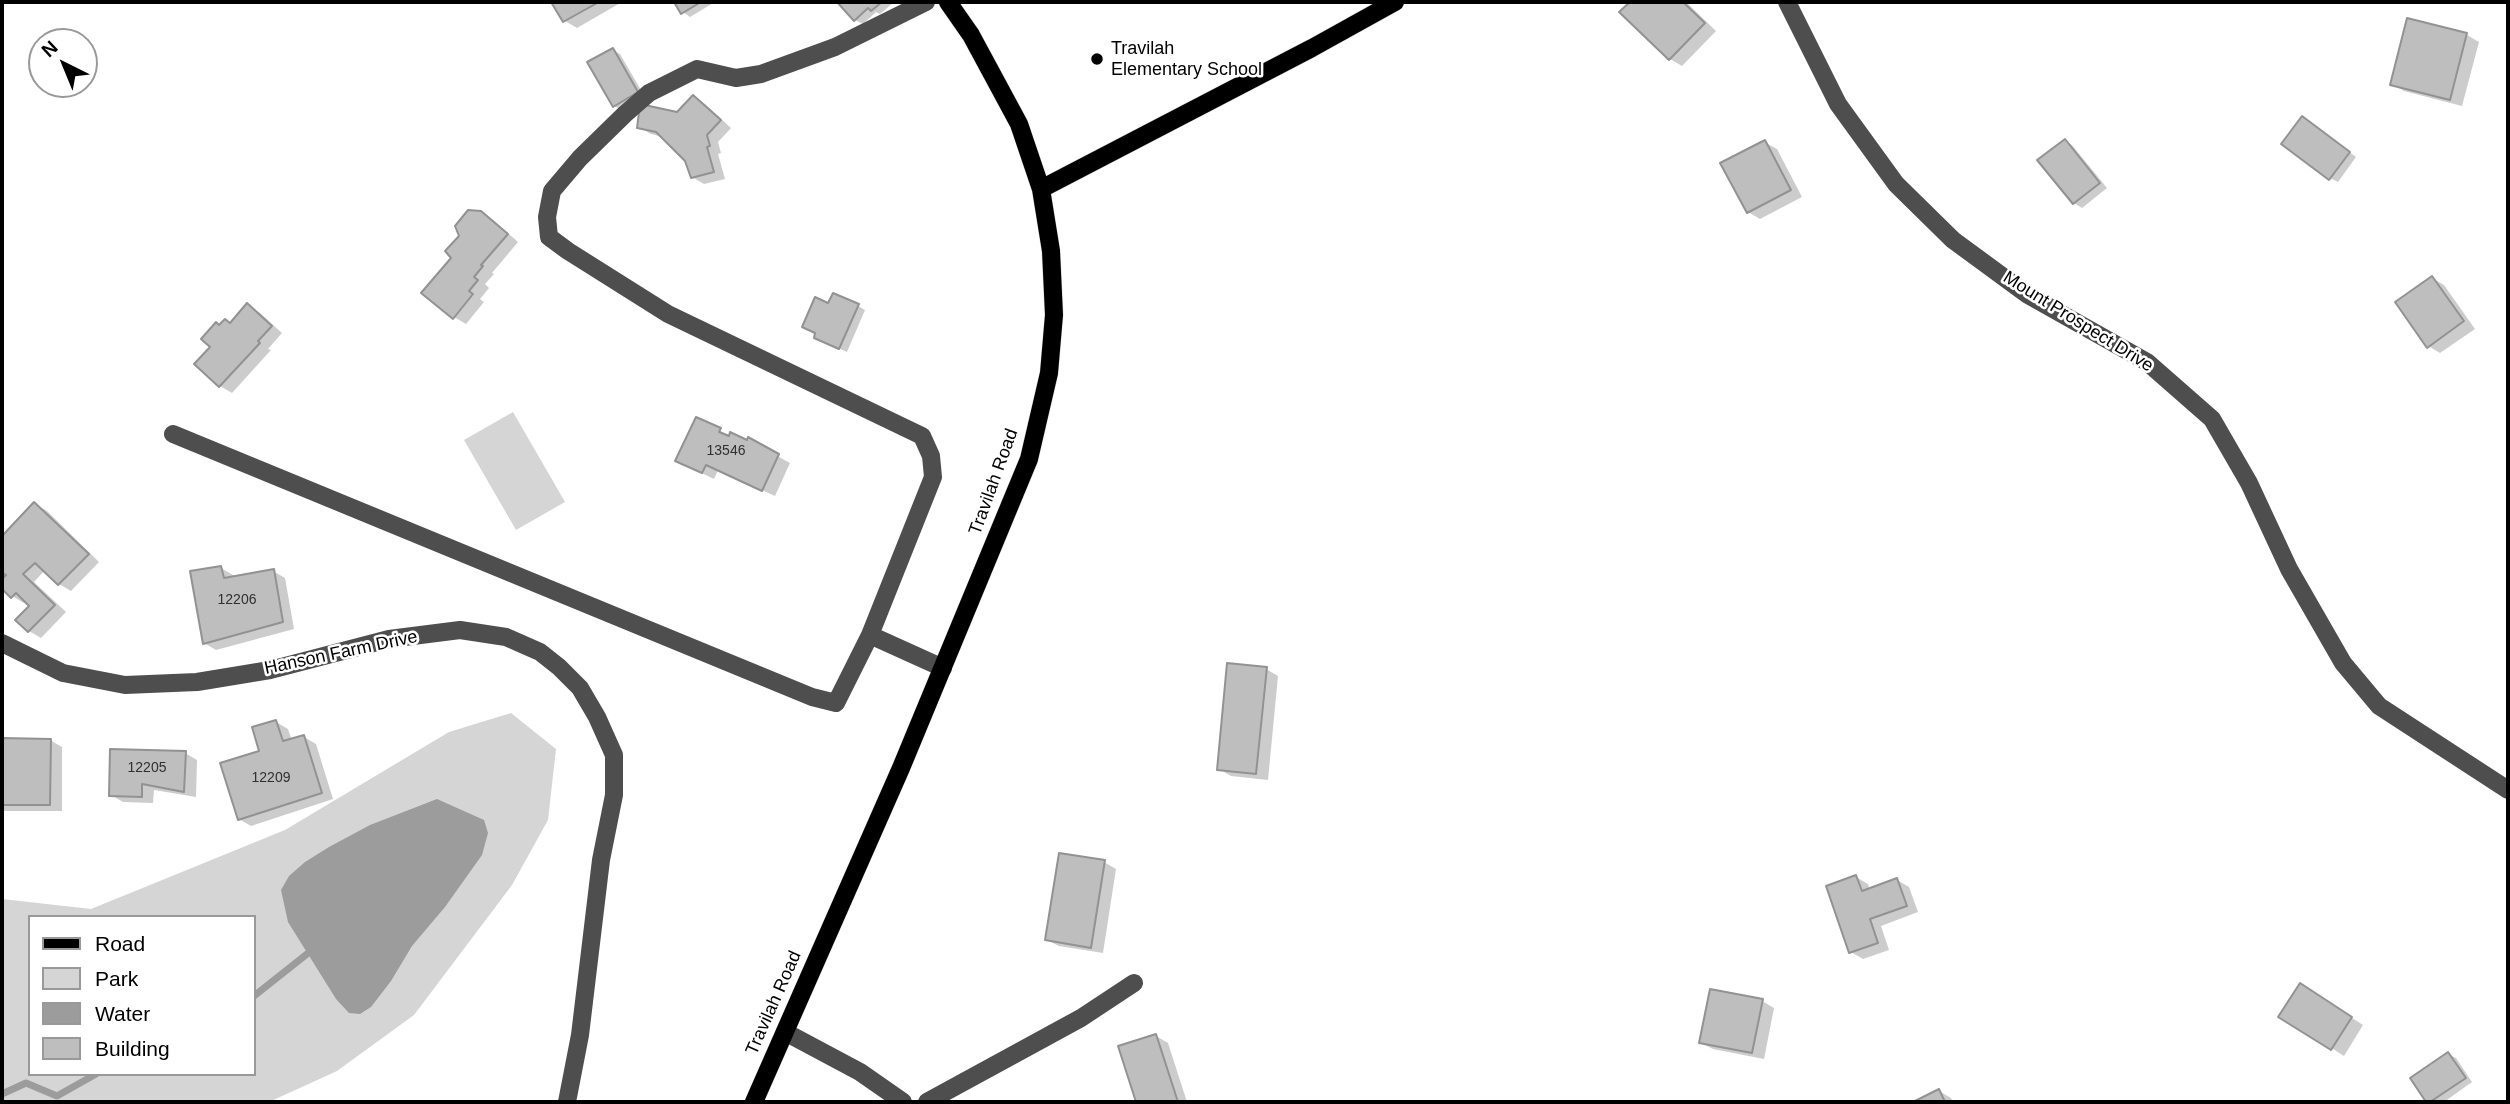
<!DOCTYPE html>
<html>
<head>
<meta charset="utf-8">
<style>
	body { margin:0 }
	#map { position:relative; width:2510px; height:1104px; overflow:hidden; background:#fff; font-family:Helvetica,sans-serif }
	canvas { display:block }
	.frame { position:absolute; inset:0; border:4px solid #000; pointer-events:none }
	.legend { position:absolute; left:28px; top:915px; width:228px; height:161px; box-sizing:border-box; background:#fff; border:2px solid #999; margin:0; padding:9px 12px; list-style:none; font-size:21px; color:#000 }
	.legend li { display:flex; align-items:center; gap:14px; height:35px }
	.legend b { width:35px; border:2px solid #999 }
	.north { position:absolute; left:28px; top:28px; width:70px; height:70px; box-sizing:border-box; background:#fff; border:2px solid #999; border-radius:50%; rotate:317deg; font-size:19px; font-weight:700; line-height:28px; text-align:center; color:#000 }
	.north::after { content:''; display:block; margin:auto; width:24px; height:32px; background:#000; clip-path:polygon(50% 0,100% 100%,50% 72%,0 100%) }
</style>
</head>
<body>
<div id="map">
<canvas width="2510" height="1104"></canvas>
<div class="frame"></div>
<ul class="legend">
<li><b style="height:9px;background:#000"></b>Road</li>
<li><b style="height:19px;background:#d5d5d5"></b>Park</li>
<li><b style="height:19px;background:#9c9c9c"></b>Water</li>
<li><b style="height:19px;background:#bebebe"></b>Building</li>
</ul>
<div class="north">N</div>
</div>
<script>
const ctx = document.querySelector('canvas').getContext('2d');
ctx.lineJoin = 'round';
function fillPath(path, color) {
  ctx.fillStyle = color;
  ctx.fill(path, 'evenodd');
}
function shape(rows) {
  const path = new Path2D();
  for (const r of rows) {
    path.moveTo(r[0], r[1]);
    for (let i = 2; i < r.length; i += 2) path.lineTo(r[i], r[i + 1]);
  }
  return path;
}
function trace(path, color, width, dash) {
  ctx.strokeStyle = color;
  ctx.lineWidth = width;
  ctx.lineCap = dash ? 'butt' : 'round';
  ctx.setLineDash(dash || []);
  ctx.stroke(path);
}
function label(font, color, halo, rows, align = 'center') {
  ctx.font = font + ' Helvetica,sans-serif';
  ctx.lineWidth = 5;
  ctx.setLineDash([]);
  ctx.textBaseline = 'middle';
  ctx.strokeStyle = halo;
  ctx.fillStyle = color;
  for (const [text, x, y, turn = 0] of rows) {
    ctx.save();
    ctx.translate(x, y);
    ctx.rotate((+turn || 0) * Math.PI / 180);
    ctx.textAlign = isNaN(turn) ? turn : align;
    if (halo) ctx.strokeText(text, 0, 0);
    ctx.fillText(text, 0, 0);
    ctx.restore();
  }
}
fillPath(shape([
	[513,412,565,502,516,530,464,440],
	[511,713,556,749,548,820,512,885,414,1015,337,1071,269,1102,2,1102,2,899,91,909,285,830,449,732],
	[30,917,254,917,254,1074,30,1074]
]), '#d5d5d5');
fillPath(shape([
	[437,799,484,820,488,833,482,855,445,907,412,946,391,981,371,1007,360,1014,349,1013,336,999,288,922,281,890,289,876,305,862,329,847,370,825]
]), '#9c9c9c');
fillPath(shape([
	[553,2,622,2,577,28,565,21],
	[676,2,715,2,690,17,683,12],
	[839,2,894,2,880,14,876,12,863,24,855,20],
	[1632,2,1686,2,1716,31,1682,66,1670,59,1622,12],
	[2408,20,2467,35,2479,42,2462,106,2404,91,2392,84],
	[613,50,620,54,645,97,622,110,614,106],
	[693,97,705,104,731,128,718,142,721,153,718,154,725,179,704,184,692,177,687,160,663,137,651,134,639,127,678,114],
	[2310,123,2356,157,2338,182,2330,178],
	[2065,141,2072,145,2107,188,2082,208,2074,203],
	[1764,142,1777,149,1802,197,1760,219,1748,212],
	[480,213,493,220,518,242,492,273,494,274,485,284,489,288,480,299,484,302,466,324,454,317,454,257,460,236],
	[2432,278,2444,285,2475,329,2440,353,2428,346],
	[829,305,858,306,865,310,847,352,823,341],
	[248,306,260,313,282,333,268,349,271,350,232,393,220,386,212,347,220,326,231,324],
	[696,419,731,436,748,442,748,440,790,463,775,496,718,470,714,479,689,467],
	[35,504,47,511,99,562,71,591,59,584,45,570,34,582,66,612,41,638,29,631,31,606,26,601,24,603,12,596,2,587,2,582,8,576,2,573,2,538],
	[221,568,233,575,234,578,273,571,285,578,294,629,216,650,204,643],
	[1266,669,1278,676,1268,780,1231,776,1219,769],
	[276,722,288,729,292,741,304,737,316,744,333,799,251,826,239,819,261,752],
	[2,740,50,740,62,747,62,811,2,811],
	[185,753,197,760,196,797,154,790,153,803,123,802,111,795],
	[1104,862,1116,869,1103,953,1059,946,1047,940],
	[1856,877,1868,884,1870,890,1897,880,1909,887,1918,912,1881,926,1889,950,1863,959,1851,952],
	[2312,992,2363,1025,2344,1056,2281,1016],
	[1762,1001,1774,1008,1764,1059,1713,1049,1701,1043],
	[1156,1036,1168,1043,1187,1102,1138,1102,1120,1047],
	[2448,1054,2456,1058,2472,1082,2444,1102,2428,1102,2412,1079],
	[1939,1091,1951,1098,1953,1102,1917,1102]
]), '#0003');
trace(shape([
	[254,996,307,954],
	[2,1094,26,1083,57,1096,96,1074]
]), '#9c9c9c', 7);
const building = shape([
	[551,2,599,2,563,22,551,2],
	[674,2,701,2,681,14,674,2],
	[837,2,882,2,871,11,868,8,854,21,837,2],
	[1630,2,1683,2,1705,23,1669,60,1619,12,1630,2],
	[2407,18,2467,33,2450,100,2390,85,2407,18],
	[613,48,638,92,613,107,587,62,613,48],
	[693,95,721,120,707,135,710,146,707,147,714,172,691,178,685,161,656,132,637,128,640,104,677,112,693,95],
	[2302,116,2350,152,2329,180,2281,144,2302,116],
	[2065,139,2100,183,2073,204,2037,160,2065,139],
	[1765,140,1791,190,1747,213,1720,163,1765,140],
	[468,210,481,211,508,234,481,265,483,266,474,277,478,280,469,291,473,294,453,319,421,293,451,258,445,251,459,236,455,226,468,210],
	[2432,276,2464,321,2427,348,2395,302,2432,276],
	[833,293,859,304,839,349,814,338,815,333,802,327,815,297,828,303,833,293],
	[247,303,272,326,258,341,260,343,219,387,194,364,210,347,201,339,216,322,219,325,225,319,230,323,247,303],
	[696,417,721,428,719,432,729,436,730,432,747,440,748,437,779,454,762,491,706,465,702,473,675,461,696,417],
	[34,502,89,554,58,585,35,563,23,574,55,605,28,632,15,620,29,606,16,593,11,598,2,589,2,579,6,575,2,573,2,536,34,502],
	[221,566,224,578,274,569,283,622,203,644,190,571,221,566],
	[1227,663,1267,667,1256,774,1217,770,1227,663],
	[276,720,283,741,304,735,322,793,238,820,220,763,259,751,252,727,276,720],
	[2,738,51,739,50,805,2,805,2,738],
	[110,749,186,751,184,792,142,784,142,797,109,796,110,749],
	[1059,853,1105,860,1091,948,1045,940,1059,853],
	[1856,875,1862,891,1897,878,1907,906,1870,919,1878,943,1849,953,1826,886,1856,875],
	[2300,983,2352,1017,2331,1050,2278,1017,2300,983],
	[1710,989,1763,999,1752,1053,1699,1043,1710,989],
	[1156,1034,1178,1102,1136,1102,1118,1046,1156,1034],
	[2448,1052,2466,1078,2430,1102,2426,1102,2410,1078,2448,1052],
	[1939,1089,1945,1102,1913,1102,1939,1089]
]);
fillPath(building, '#bebebe');
trace(building, '#929292', 2);
const major = shape([
	[1041,189,1312,48,1395,2],
	[754,1102,901,768,1029,459,1049,373,1054,315,1051,251,1041,189,1019,124,971,35,948,2]
]);
trace(major, '#dbdbdb', 19);
trace(shape([
	[1787,2,1838,104,1896,184,1953,240,2028,295,2147,362,2212,419,2249,483,2289,569,2343,663,2379,706,2508,790],
	[173,434,812,697,836,703,870,635,943,668],
	[870,635,933,477,931,456,922,436,668,314,568,251,549,237,547,217,552,191,580,158,625,114,649,93,697,69,736,78,761,74,835,47,926,2],
	[2,643,63,673,125,685,197,682,270,670,389,639,460,630,506,637,540,652,559,667,580,688,597,717,614,755,614,795,601,860,580,1035,567,1102],
	[785,1032,860,1072,903,1102],
	[927,1102,1081,1018,1134,983]
]), '#4e4e4e', 18);
trace(major, '#000', 18);
for (const [x, y, r, color] of [
	[1097,59,7,"#000"]
]) {
  const dot = new Path2D();
  dot.arc(x, y, r, 0, 2 * Math.PI);
  ctx.fillStyle = color;
  ctx.fill(dot);
  trace(dot, '#fff', 2.5);
}
label('14px', '#303030', null, [
	["13546",726,451],
	["12206",237,600],
	["12205",147,768],
	["12209",271,778]
]);
label('18px', '#000', '#fff', [
	["Travilah",1111,49],
	["Elementary School",1111,70]
], 'left');
label('18px', '#000', '#fff', [
	["Mount Prospect Drive",2078,322,32],
	["Travilah Road",994,482,-70],
	["Hanson Farm Drive",341,653,-12],
	["Travilah Road",774,1003,-66]
]);
</script>
</body>
</html>
